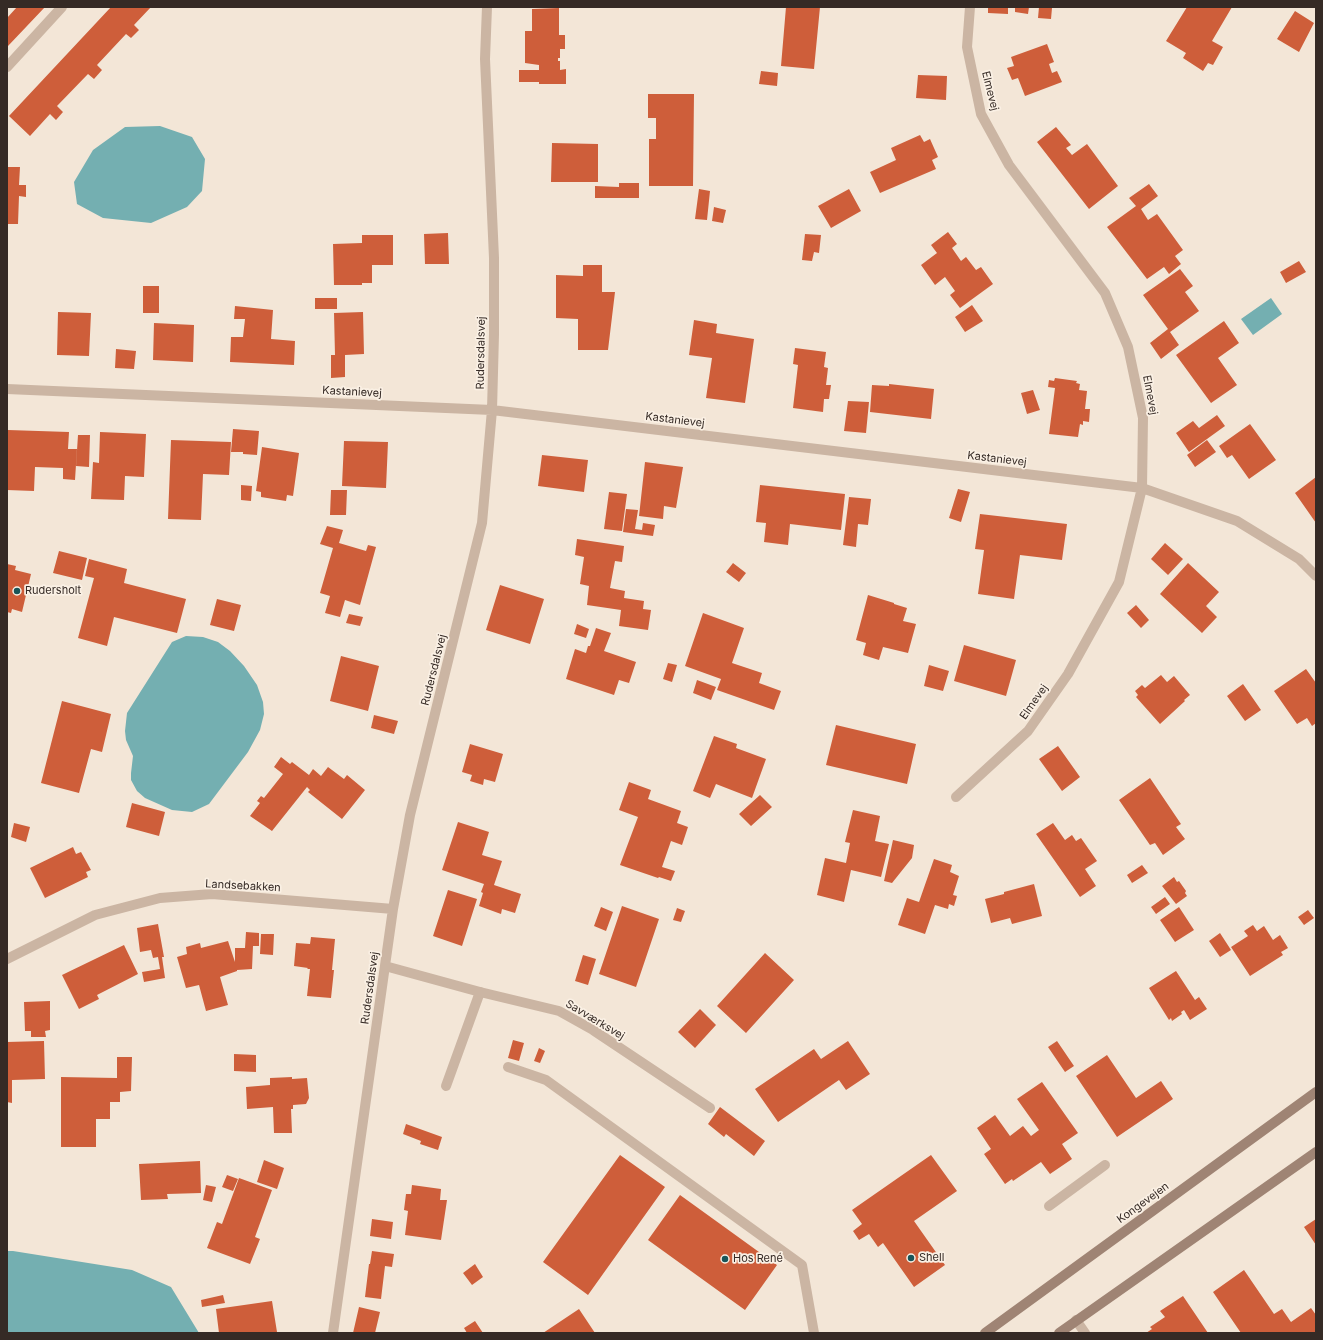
<!DOCTYPE html>
<html>
<head>
<meta charset="utf-8">
<style>
	body { margin:0 }
	#map { position:relative; width:1323px; height:1340px; overflow:hidden; background:#f3e6d7; font-family:Inter,sans-serif }
	canvas { display:block }
	.frame { position:absolute; inset:0; border:8px solid #352a25; pointer-events:none }
</style>
</head>
<body>
<div id="map">
<canvas width="1323" height="1340"></canvas>
<div class="frame"></div>
</div>
<script>
const ctx = document.querySelector('canvas').getContext('2d');
ctx.lineJoin = 'round';
function fillPath(path, color) {
  ctx.fillStyle = color;
  ctx.fill(path, 'evenodd');
}
function shape(rows) {
  const path = new Path2D();
  for (const r of rows) {
    path.moveTo(r[0], r[1]);
    for (let i = 2; i < r.length; i += 2) path.lineTo(r[i], r[i + 1]);
  }
  return path;
}
function trace(path, color, width, dash) {
  ctx.strokeStyle = color;
  ctx.lineWidth = width;
  ctx.lineCap = dash ? 'butt' : 'round';
  ctx.setLineDash(dash || []);
  ctx.stroke(path);
}
function label(font, color, halo, rows, align = 'center') {
  ctx.font = font + ' Inter,sans-serif';
  ctx.lineWidth = 3.5;
  ctx.setLineDash([]);
  ctx.textBaseline = 'middle';
  ctx.strokeStyle = halo;
  ctx.fillStyle = color;
  for (const [text, x, y, turn = 0] of rows) {
    ctx.save();
    ctx.translate(x, y);
    ctx.rotate((+turn || 0) * Math.PI / 180);
    ctx.textAlign = isNaN(turn) ? turn : align;
    if (halo) ctx.strokeText(text, 0, 0);
    ctx.fillText(text, 0, 0);
    ctx.restore();
  }
}
fillPath(shape([
	[160,126,192,137,205,159,202,191,187,207,151,223,103,218,77,204,74,182,93,150,125,127],
	[1271,298,1282,314,1253,335,1241,319],
	[186,636,203,637,218,642,230,651,244,666,257,685,263,702,264,714,260,730,248,752,209,804,192,812,172,810,145,798,137,791,131,780,131,773,133,756,126,740,125,731,127,713,172,642],
	[7,1251,13,1251,132,1270,171,1287,199,1333,7,1333]
]), '#74afb1');
fillPath(shape([
	[17,7,45,7,8,46,7,45,7,18],
	[111,7,151,7,134,25,139,30,131,38,126,34,97,65,102,70,94,79,88,74,57,106,63,112,56,120,50,114,30,136,9,116],
	[786,7,820,7,814,69,781,66],
	[988,7,1008,7,1008,14,988,13],
	[1015,7,1029,7,1028,14,1015,12],
	[1039,7,1052,8,1051,19,1038,18],
	[1187,7,1232,7,1212,41,1223,47,1213,65,1208,63,1203,71,1183,58,1186,53,1166,41],
	[559,8,559,35,565,35,565,49,560,49,560,58,558,58,558,61,560,61,560,70,566,69,566,84,539,84,539,82,519,82,519,70,539,70,539,65,525,63,525,31,532,31,532,9],
	[1295,11,1314,23,1299,52,1277,39],
	[1047,44,1054,62,1049,64,1052,73,1057,71,1062,82,1025,96,1018,78,1012,80,1007,68,1014,66,1011,57],
	[761,71,778,73,777,86,759,84],
	[918,75,947,76,946,100,916,98],
	[648,94,694,94,693,186,649,186,649,139,656,139,656,118,648,118],
	[1056,127,1071,145,1066,148,1072,155,1087,144,1118,186,1089,209,1037,142],
	[920,135,924,142,930,139,938,157,932,160,936,169,880,193,870,172,896,160,891,148],
	[552,143,598,144,598,182,551,182],
	[7,167,20,167,19,185,26,185,26,197,19,196,18,224,7,224],
	[619,183,639,183,639,198,595,198,595,186,619,187],
	[1149,184,1158,196,1141,209,1148,220,1157,214,1183,250,1175,256,1181,264,1169,274,1164,267,1147,279,1107,227,1136,206,1129,198],
	[699,189,710,191,707,220,695,219],
	[849,189,861,211,831,228,818,206],
	[714,207,726,210,723,223,712,221],
	[948,232,957,244,952,248,961,261,966,257,976,270,981,267,993,284,960,308,950,295,955,291,945,277,935,285,921,265,937,253,931,245],
	[448,233,449,264,425,264,424,234],
	[805,234,821,235,819,253,814,252,812,261,802,260],
	[362,235,393,235,393,265,372,265,372,283,362,283,362,285,334,285,333,244,362,243],
	[1299,261,1306,272,1286,283,1280,272],
	[583,265,602,265,602,292,615,292,608,350,578,350,578,319,556,318,556,275,583,276],
	[1180,269,1193,286,1185,292,1199,311,1170,332,1179,345,1161,359,1150,343,1168,329,1143,295],
	[143,286,159,286,159,313,143,313],
	[315,298,337,298,337,309,315,309],
	[972,305,983,321,965,332,955,317],
	[235,306,273,310,271,339,295,341,294,365,230,362,231,337,243,337,245,319,234,319],
	[58,312,91,313,89,356,57,355],
	[363,312,364,354,345,355,345,377,331,378,331,355,335,355,334,313],
	[694,320,717,324,716,333,754,339,745,403,706,398,712,358,689,355],
	[1224,321,1239,343,1218,358,1237,385,1211,403,1176,355],
	[154,323,194,325,193,362,153,360],
	[795,348,826,352,824,367,828,368,826,385,831,385,829,399,824,399,823,412,793,408,798,365,793,364],
	[116,349,136,351,134,369,115,368],
	[1055,378,1077,381,1076,383,1080,384,1079,390,1087,391,1085,409,1090,409,1089,422,1083,421,1083,425,1080,424,1078,437,1049,434,1055,388,1048,387,1049,380,1054,381],
	[889,384,934,389,931,419,870,412,872,385,889,386],
	[1033,390,1040,410,1027,414,1021,393],
	[848,401,869,402,866,433,844,431],
	[1217,415,1225,426,1189,452,1176,433,1193,421,1199,428],
	[1250,424,1276,460,1249,479,1232,455,1227,458,1219,446],
	[233,429,259,431,257,455,243,454,243,452,231,452],
	[8,430,69,432,68,449,77,449,75,480,63,479,63,468,35,467,34,491,7,490],
	[100,432,146,434,144,477,125,476,124,500,91,499,93,462,99,463],
	[78,435,90,435,89,467,76,466],
	[171,440,231,442,229,475,203,474,201,520,168,519],
	[1207,440,1216,452,1195,467,1187,455],
	[344,441,388,442,386,488,342,486],
	[262,447,299,453,293,496,287,495,286,501,261,497,261,492,256,491],
	[542,455,588,460,584,492,538,486],
	[645,462,683,467,676,508,664,506,663,519,639,516],
	[1316,477,1316,523,1295,493],
	[241,485,252,486,251,501,241,500],
	[760,485,845,494,841,530,790,524,788,545,764,542,766,523,756,522],
	[958,489,970,492,961,522,949,518],
	[331,490,347,490,346,515,330,515],
	[609,492,627,494,622,531,604,529],
	[849,497,871,499,868,525,858,524,856,547,843,545],
	[626,509,638,510,635,529,642,530,643,523,655,525,653,536,623,532],
	[980,514,1067,524,1062,560,1020,555,1014,599,978,594,984,550,975,549],
	[327,526,343,530,339,543,366,551,368,545,376,547,360,605,345,600,340,617,325,613,330,596,320,593,333,548,320,544],
	[577,539,624,546,622,562,615,561,610,588,625,591,624,598,644,601,643,609,651,610,648,630,619,626,621,610,587,605,589,586,580,584,584,557,575,555],
	[1165,543,1183,559,1168,575,1151,559],
	[59,551,87,558,82,580,53,573],
	[89,559,127,569,124,583,186,599,177,633,114,617,107,646,78,638,94,578,85,576],
	[733,563,746,573,739,582,726,572],
	[1188,563,1219,592,1206,606,1217,617,1202,633,1160,594],
	[7,564,16,566,15,570,31,574,22,612,12,609,11,613,7,612],
	[500,585,544,599,530,644,486,630],
	[868,595,894,603,894,604,907,608,903,621,916,624,908,653,883,647,879,660,863,655,866,643,856,640],
	[217,599,241,605,234,631,210,625],
	[1136,605,1149,620,1141,628,1127,613],
	[703,613,744,628,732,663,762,673,759,683,781,691,774,710,717,690,721,679,685,666],
	[349,614,363,617,360,626,346,623],
	[577,624,589,629,586,638,574,634],
	[596,628,611,633,604,651,636,662,629,683,619,680,614,695,566,679,575,649,586,653,588,646,590,646],
	[964,645,1016,660,1006,696,954,681],
	[341,656,379,666,368,711,330,701],
	[668,663,677,665,672,682,663,679],
	[929,665,949,671,943,691,924,686],
	[1306,669,1316,683,1316,723,1312,726,1307,718,1297,724,1274,691],
	[1161,675,1167,682,1174,676,1190,695,1184,700,1185,701,1160,724,1136,697,1138,695,1135,691,1142,685,1145,688],
	[697,680,716,687,711,700,693,693],
	[1243,684,1261,710,1245,721,1227,696],
	[62,701,111,714,102,752,91,749,79,793,41,783],
	[374,715,398,721,394,734,371,728],
	[836,725,916,744,907,784,826,765],
	[714,736,737,744,736,748,766,759,752,798,716,784,710,798,693,791],
	[470,744,503,754,495,782,484,779,483,785,470,781,472,775,462,772],
	[1058,746,1080,777,1062,791,1039,759],
	[281,757,290,764,292,762,309,775,313,769,321,776,328,767,344,779,347,775,365,790,342,819,308,792,310,790,307,787,272,831,250,816,260,803,257,801,261,796,264,798,283,774,274,767],
	[1150,778,1181,824,1176,827,1185,839,1163,855,1155,843,1150,845,1119,800],
	[629,782,651,790,648,799,681,811,677,823,688,827,682,845,671,841,662,867,675,871,671,881,659,877,658,878,620,865,638,817,619,810],
	[760,795,772,807,751,826,739,814],
	[132,803,165,812,159,836,126,827],
	[853,810,880,816,875,841,889,844,881,877,851,870,844,902,817,895,825,858,846,863,850,843,845,842],
	[458,822,489,832,482,855,502,861,494,885,521,894,515,913,502,909,501,914,479,906,483,893,481,892,484,884,442,870],
	[14,823,30,827,26,842,11,837],
	[1053,823,1065,840,1072,835,1076,841,1081,838,1097,861,1085,869,1096,886,1080,897,1036,834],
	[893,840,914,845,912,858,892,883,884,881],
	[73,847,76,854,81,852,91,870,86,872,88,877,45,898,30,868],
	[934,859,952,865,950,872,959,876,953,895,957,896,954,906,949,904,948,909,935,905,925,934,898,925,907,898,919,902],
	[1142,865,1148,873,1132,883,1127,875],
	[1174,877,1177,882,1179,881,1186,891,1185,893,1187,896,1176,904,1162,886],
	[1034,884,1042,916,1012,924,1010,918,991,923,985,899,1004,894,1004,892],
	[448,890,477,899,462,946,433,936],
	[1165,897,1170,904,1156,914,1151,907],
	[622,906,659,919,636,987,599,974],
	[601,907,613,912,606,931,594,926],
	[1179,907,1194,930,1175,942,1160,920],
	[677,908,685,911,681,922,673,920],
	[1308,910,1314,918,1304,925,1298,917],
	[158,924,164,957,162,957,165,978,144,982,142,972,160,969,158,957,153,958,151,950,140,952,137,928],
	[1253,925,1257,931,1264,926,1273,940,1280,935,1288,948,1281,952,1283,955,1250,976,1231,947,1248,936,1244,931],
	[246,932,259,933,259,946,253,946,252,969,237,970,237,971,220,977,228,1005,206,1011,199,985,186,988,177,957,187,954,186,947,200,943,201,948,228,941,235,962,235,948,245,948],
	[1220,933,1231,950,1220,957,1209,941],
	[261,934,274,934,273,955,260,954],
	[311,937,335,939,332,970,334,970,331,998,307,996,310,969,307,969,308,968,294,966,296,943,310,944],
	[124,945,138,974,97,995,99,999,79,1009,62,975],
	[765,953,794,980,746,1033,717,1006],
	[583,955,596,959,588,985,575,981],
	[1176,971,1195,1000,1199,997,1207,1009,1190,1020,1184,1010,1181,1012,1182,1014,1172,1021,1171,1018,1169,1020,1149,988],
	[50,1001,50,1030,45,1031,46,1037,31,1037,31,1031,25,1031,24,1002],
	[700,1009,716,1025,695,1048,678,1032],
	[513,1040,524,1043,519,1061,508,1058],
	[44,1041,45,1079,12,1080,12,1103,7,1102,7,1042],
	[848,1041,870,1074,846,1090,839,1080,778,1122,755,1089,814,1049,821,1059],
	[1057,1041,1074,1066,1065,1072,1048,1047],
	[539,1048,545,1051,540,1063,534,1061],
	[234,1054,256,1055,256,1072,234,1071],
	[1107,1055,1136,1098,1161,1081,1173,1099,1117,1137,1076,1076],
	[117,1057,132,1057,131,1091,120,1092,120,1102,110,1102,110,1119,96,1119,96,1147,61,1147,61,1077,117,1078],
	[292,1077,292,1079,307,1078,309,1098,306,1104,293,1105,293,1109,291,1109,292,1133,274,1133,273,1107,247,1109,246,1087,270,1085,270,1078],
	[1042,1082,1078,1133,1062,1144,1072,1159,1050,1174,1041,1162,1013,1181,1012,1179,1005,1184,984,1154,991,1149,977,1128,995,1115,1010,1136,1023,1126,1031,1136,1039,1130,1017,1099],
	[720,1107,765,1141,754,1156,726,1134,724,1137,708,1124],
	[406,1124,442,1137,438,1150,420,1144,421,1141,403,1134],
	[620,1155,665,1187,588,1295,543,1262],
	[931,1155,957,1191,914,1221,945,1265,914,1287,883,1243,878,1247,869,1234,859,1240,853,1231,862,1224,852,1210],
	[264,1160,284,1168,277,1189,257,1182],
	[200,1161,201,1193,167,1194,168,1199,141,1200,139,1164],
	[227,1175,238,1179,233,1191,222,1187],
	[239,1178,272,1190,255,1237,260,1239,250,1264,207,1248,217,1222,222,1224],
	[206,1185,216,1187,212,1202,203,1200],
	[412,1185,441,1189,440,1200,447,1200,441,1240,405,1235,408,1211,404,1210,406,1194,411,1194],
	[680,1195,777,1265,745,1310,648,1240],
	[372,1219,393,1222,391,1239,370,1236],
	[1316,1219,1316,1245,1304,1227],
	[372,1251,394,1254,392,1267,385,1266,381,1299,365,1297,369,1264,370,1264],
	[475,1264,483,1277,472,1285,463,1273],
	[1244,1270,1274,1314,1282,1309,1291,1322,1311,1308,1316,1315,1316,1333,1241,1333,1213,1292],
	[223,1295,225,1303,202,1307,201,1300],
	[1183,1296,1208,1333,1146,1333,1152,1329,1150,1327,1165,1317,1160,1311],
	[272,1301,277,1332,268,1333,219,1333,216,1309],
	[359,1307,380,1312,375,1333,353,1333],
	[579,1309,595,1333,543,1333],
	[475,1321,483,1333,467,1333,464,1328]
]), '#ce5e3a');
trace(shape([
	[508,1067,546,1080,802,1265,814,1333],
	[446,1086,480,992],
	[1049,1206,1105,1165]
]), '#cbb5a3', 10);
trace(shape([
	[7,67,62,7],
	[7,389,492,410,1142,488,1237,521,1299,559,1316,576],
	[956,797,1028,731,1068,674,1119,582,1142,488,1143,418,1128,347,1105,293,1009,165,981,114,967,47,970,7],
	[7,959,95,915,160,898,212,894,393,909],
	[385,966,480,992,559,1011,593,1030,710,1108],
	[1076,1320,1085,1333],
	[333,1333,393,909,410,815,482,523,492,410,494,334,494,258,485,59,487,7]
]), '#cbb5a3', 10);
trace(shape([
	[985,1333,1316,1092],
	[1059,1333,1316,1152]
]), '#9f8474', 10);
for (const [x, y, r, color] of [
	[17,591,4,"#185559"],
	[911,1258,4,"#185559"],
	[725,1259,4,"#185559"]
]) {
  const dot = new Path2D();
  dot.arc(x, y, r, 0, 2 * Math.PI);
  ctx.fillStyle = color;
  ctx.fill(dot);
  trace(dot, '#faf0e4', 1.5);
}
label('11px', '#352a25', '#faf0e4', [
	["Elmevej",990,91,76],
	["Rudersdalsvej",481,353,-89],
	["Kastanievej",352,392,3],
	["Elmevej",1150,395,79],
	["Kastanievej",675,420,7],
	["Kastanievej",997,459,7],
	["Rudersdalsvej",434,670,-76],
	["Elmevej",1034,702,-55],
	["Landsebakken",243,886,3],
	["Rudersdalsvej",370,988,-82],
	["Savværksvej",595,1020,31],
	["Kongevejen",1143,1203,-36]
]);
label('11px', '#352a25', '#faf0e4', [
	["Rudersholt",25,591],
	["Shell",919,1258],
	["Hos René",733,1259]
], 'left');
</script>
</body>
</html>
